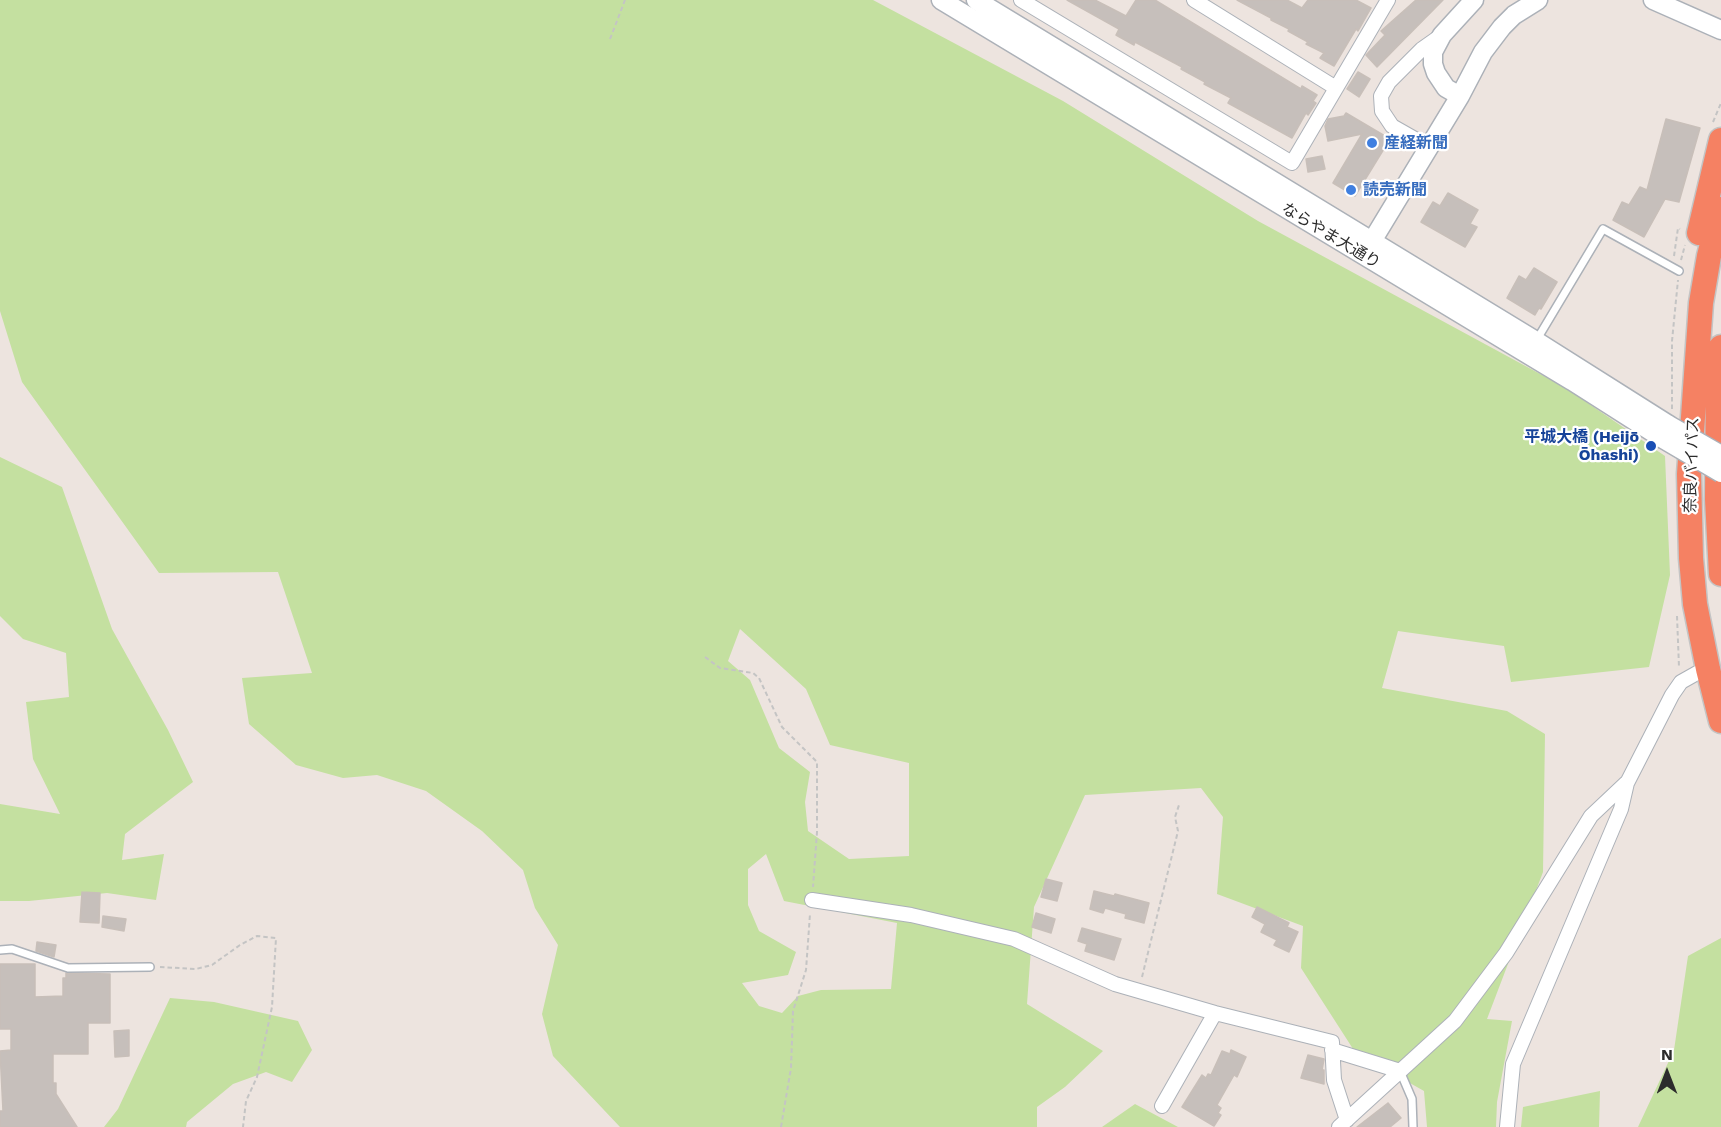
<!DOCTYPE html>
<html>
<head>
<meta charset="utf-8">
<style>
	body { margin:0 }
	#map { position:relative; width:1721px; height:1127px; overflow:hidden; background:#ede4df; font-family:"Work Sans",sans-serif }
	canvas { display:block }
	.north { position:absolute; left:1637px; top:1043px; width:60px; height:60px; -webkit-text-stroke:4px #fff; paint-order:stroke; rotate:0deg; font-size:16px; font-weight:700; line-height:24px; text-align:center; color:#2c2c2c }
	.north::after { content:''; display:block; margin:auto; width:21px; height:27px; background:#2c2c2c; clip-path:polygon(50% 0,100% 100%,50% 72%,0 100%) }
</style>
</head>
<body>
<div id="map">
<canvas width="1721" height="1127"></canvas>
<div class="north">N</div>
</div>
<script>
const ctx = document.querySelector('canvas').getContext('2d');
ctx.lineJoin = 'round';
function fillPath(path, color) {
  ctx.fillStyle = color;
  ctx.fill(path, 'evenodd');
}
function shape(rows) {
  const path = new Path2D();
  for (const r of rows) {
    path.moveTo(r[0], r[1]);
    for (let i = 2; i < r.length; i += 2) path.lineTo(r[i], r[i + 1]);
  }
  return path;
}
function trace(path, color, width, dash) {
  ctx.strokeStyle = color;
  ctx.lineWidth = width;
  ctx.lineCap = dash ? 'butt' : 'round';
  ctx.setLineDash(dash || []);
  ctx.stroke(path);
}
function label(font, color, halo, rows, align = 'center') {
  ctx.font = font + ' "Work Sans","Noto Sans JP",sans-serif';
  ctx.lineWidth = 4.5;
  ctx.setLineDash([]);
  ctx.textBaseline = 'middle';
  ctx.strokeStyle = halo;
  ctx.fillStyle = color;
  for (const [text, x, y, turn = 0] of rows) {
    ctx.save();
    ctx.translate(x, y);
    ctx.rotate((+turn || 0) * Math.PI / 180);
    ctx.textAlign = isNaN(turn) ? turn : align;
    if (halo) ctx.strokeText(text, 0, 0);
    ctx.fillText(text, 0, 0);
    ctx.restore();
  }
}
fillPath(shape([
	[0,0,873,0,1063,101,1258,221,1566,388,1665,456,1670,575,1649,667,1511,682,1504,646,1398,631,1382,688,1507,711,1545,734,1543,872,1487,1019,1512,1021,1497,1102,1496,1127,1427,1127,1424,1091,1355,1052,1301,968,1303,926,1217,894,1223,817,1201,788,1085,795,1034,907,1027,1004,1103,1051,1065,1087,1037,1107,1037,1127,620,1127,553,1056,542,1014,558,945,535,908,523,870,482,831,426,791,377,775,343,778,296,765,249,724,242,678,312,673,278,572,159,573,22,382,0,311],
	[740,629,806,689,830,745,909,763,909,856,849,859,808,831,805,802,810,772,779,748,750,680,728,661],
	[766,854,784,901,897,923,891,989,821,990,798,996,782,1013,759,1006,742,983,788,975,796,952,759,931,748,905,748,869],
	[0,457,62,487,112,629,168,730,193,782,125,834,122,860,164,854,156,900,107,893,29,901,0,901,0,804,60,814,33,759,26,702,69,697,66,653,23,639,0,616],
	[1721,938,1721,1127,1638,1127,1674,1050,1688,956],
	[170,998,214,1002,298,1021,312,1050,292,1082,266,1072,233,1084,187,1122,186,1127,104,1127,118,1109],
	[1600,1091,1599,1127,1521,1127,1523,1107],
	[1135,1104,1178,1127,1102,1127]
]), '#c4e0a0');
const building = shape([
	[1067,0,1095,0,1126,16,1136,0,1155,0,1301,89,1302,86,1317,95,1313,101,1316,103,1308,115,1306,113,1292,138,1228,103,1231,98,1204,84,1205,82,1181,69,1182,67,1135,42,1134,45,1116,35,1119,29,1067,0],
	[1237,0,1287,0,1302,8,1308,0,1356,0,1371,8,1358,31,1356,29,1334,66,1320,58,1324,53,1306,44,1308,42,1288,31,1289,29,1271,20,1271,18,1237,0],
	[1416,0,1443,0,1377,67,1366,55,1385,35,1381,31,1416,0],
	[1358,72,1370,79,1359,97,1347,89,1358,72],
	[1346,113,1390,139,1355,196,1333,183,1362,134,1328,141,1325,126,1328,119,1344,116,1346,113],
	[1666,119,1700,128,1679,202,1665,199,1644,237,1613,220,1622,202,1629,205,1640,187,1647,190,1666,119],
	[1322,156,1325,169,1308,172,1306,159,1322,156],
	[1448,193,1478,210,1470,224,1477,227,1465,247,1421,222,1433,202,1440,206,1448,193],
	[1534,268,1557,282,1541,309,1539,308,1535,315,1507,298,1519,276,1526,280,1534,268],
	[1046,879,1062,883,1057,901,1041,897,1046,879],
	[1094,891,1114,896,1115,894,1149,903,1144,923,1125,918,1126,914,1105,908,1103,913,1090,909,1094,891],
	[82,892,100,893,99,923,80,922,82,892],
	[1257,907,1289,923,1287,927,1298,932,1289,952,1274,945,1277,940,1261,932,1265,924,1252,917,1257,907],
	[1036,913,1055,919,1051,933,1032,927,1036,913],
	[103,916,126,919,124,931,102,927,103,916],
	[1082,928,1121,939,1114,960,1085,951,1087,944,1078,941,1082,928],
	[37,942,56,945,54,957,36,951,37,942],
	[0,964,35,964,35,997,63,996,63,978,66,978,66,973,110,974,110,1023,88,1023,88,1054,53,1054,53,1083,56,1083,56,1094,77,1127,0,1127,0,1111,3,1111,0,1051,11,1050,11,1029,0,1029,0,964],
	[129,1030,129,1056,115,1057,114,1031,129,1030],
	[1231,1050,1246,1057,1237,1077,1234,1075,1217,1105,1221,1108,1218,1113,1221,1115,1214,1126,1182,1107,1202,1075,1206,1078,1208,1074,1211,1075,1222,1051,1230,1054,1231,1050],
	[1308,1055,1324,1059,1322,1070,1324,1070,1324,1084,1301,1078,1308,1055],
	[1388,1103,1401,1118,1390,1127,1357,1127,1388,1103]
]);
fillPath(building, '#c6bfbb');
trace(building, '#c8bfb9', 1.5);
const lane = shape([
	[1536,341,1603,229,1679,271],
	[0,950,12,949,68,968,150,967],
	[1400,1071,1412,1099,1413,1127]
]);
const street = shape([
	[1021,0,1292,163,1388,0],
	[1194,0,1336,88],
	[1429,147,1392,126,1382,111,1381,96,1389,82,1422,49,1439,37],
	[812,900,911,915,1014,939,1115,984,1215,1013,1332,1042,1334,1080,1347,1120],
	[1332,1050,1400,1071],
	[1162,1106,1215,1013],
	[1339,1127,1455,1021,1506,953,1591,816,1626,783],
	[1507,1127,1513,1064,1621,809,1627,783,1672,695,1681,682,1697,673]
]);
const secondary = shape([
	[941,0,1572,381,1663,439],
	[976,0,1536,341,1669,425],
	[1653,0,1721,30],
	[1460,96,1446,88,1436,73,1433,64,1433,52,1442,35,1474,0],
	[1366,251,1460,96,1483,52,1502,27,1514,15,1538,0]
]);
const highway = shape([
	[1721,209,1709,256,1701,303,1689,474,1691,558,1695,604,1708,669,1721,721],
	[1699,233,1721,140],
	[1721,347,1718,375,1717,499,1721,574]
]);
trace(lane, '#acb1b8', 10);
trace(street, '#acb1b8', 16);
trace(secondary, '#acb1b8', 21);
trace(highway, '#c4c4c4', 27);
trace(shape([
	[610,39,625,0],
	[1713,122,1721,103],
	[1674,256,1678,228,1680,229],
	[1681,260,1685,245],
	[1672,409,1672,341,1678,280],
	[1677,616,1679,667],
	[705,657,720,668,753,673,759,678,782,727,817,762,817,832,813,887],
	[160,967,196,969,212,965,240,945,257,936,276,938,272,1007,257,1077,246,1101,243,1127],
	[1142,977,1178,831,1175,817,1179,805],
	[781,1127,791,1068,793,1011,806,970,810,914]
]), '#c4c4c4', 2, [4.5, 3]);
trace(lane, '#fff', 7);
trace(street, '#fff', 14);
trace(secondary, '#fff', 18);
trace(highway, '#f58163', 24);
const secondaryBridge = shape([
	[1669,425,1721,455],
	[1663,439,1721,473]
]);
trace(secondaryBridge, '#acb1b8', 21, []);
trace(secondaryBridge, '#fff', 18);
for (const [x, y, r, color] of [
	[1372,143,6,"#3f7fe0"],
	[1351,190,6,"#3f7fe0"],
	[1651,446,6,"#1a4fb4"]
]) {
  const dot = new Path2D();
  dot.arc(x, y, r, 0, 2 * Math.PI);
  ctx.fillStyle = color;
  ctx.fill(dot);
  trace(dot, '#fff', 2);
}
label('bold 16px', '#366cbe', '#fff', [
	["産経新聞",1384,143],
	["読売新聞",1363,190]
], 'left');
label('16px', '#2c2c2c', '#fff', [
	["ならやま大通り",1331,236,31],
	["奈良バイパス",1692,465,-88]
]);
label('bold 16px', '#164399', '#fff', [
	["平城大橋 (Heijō",1639,437],
	["Ōhashi)",1639,455]
], 'right');
</script>
</body>
</html>
